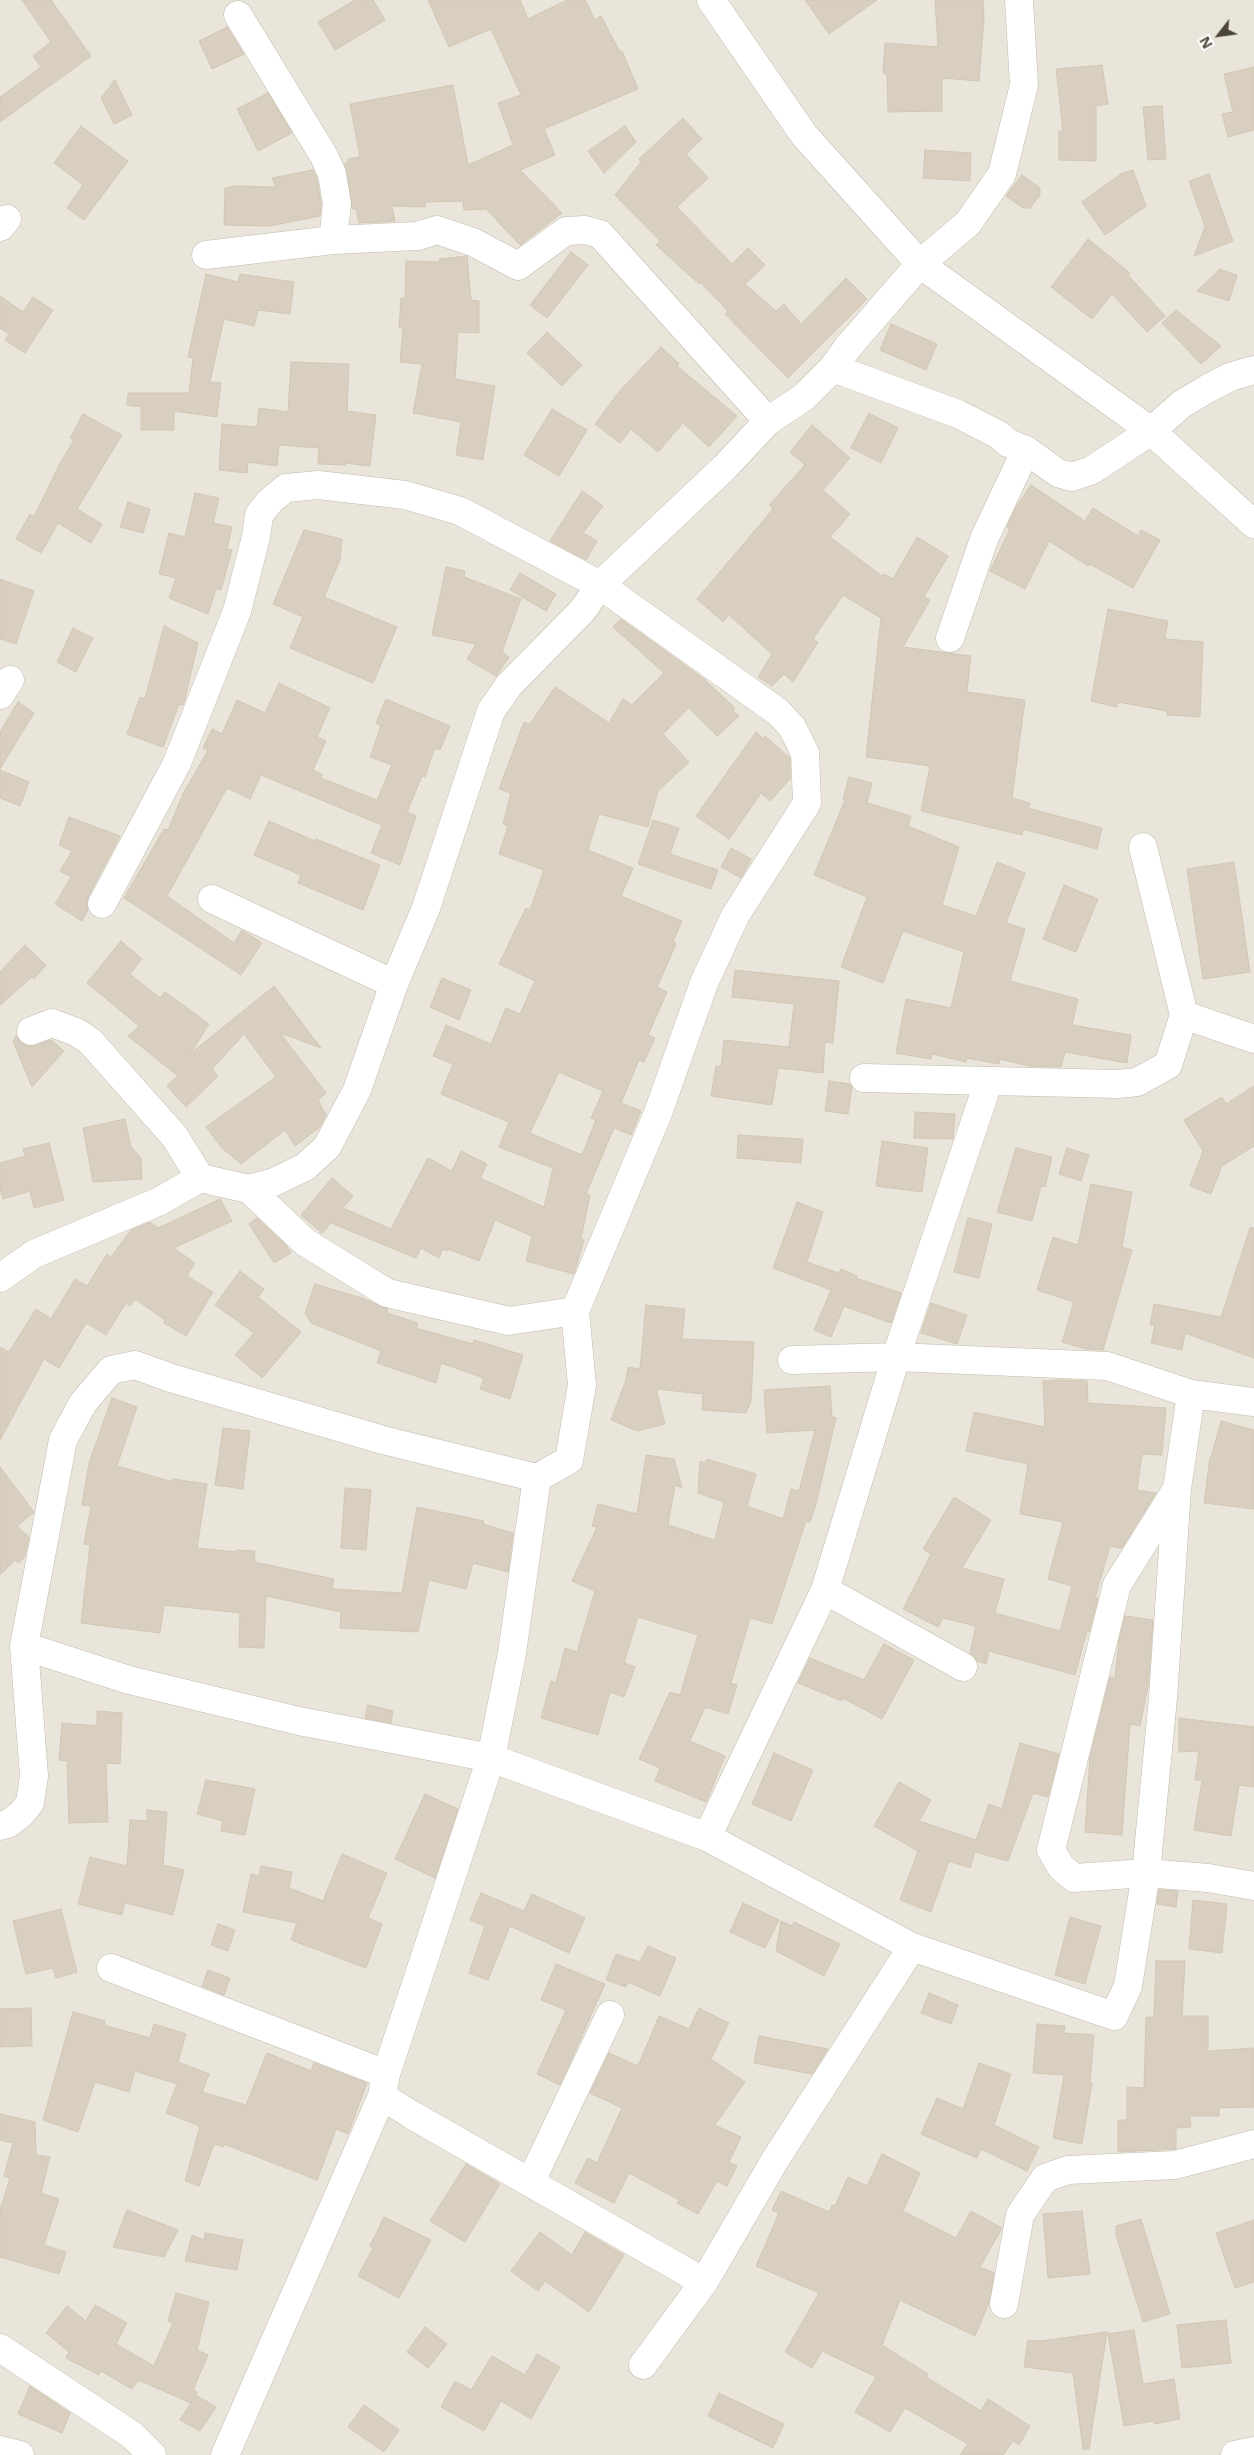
<!DOCTYPE html>
<html>
<head>
<meta charset="utf-8">
<style>
	body { margin:0 }
	#map { position:relative; width:1254px; height:2455px; overflow:hidden; background:#f6f3ec; font-family:"Open Sans",sans-serif }
	canvas { display:block }
	.north { position:absolute; left:1194px; top:10px; width:50px; height:50px; -webkit-text-stroke:4px #fff; paint-order:stroke; rotate:240deg; font-size:14px; font-weight:700; line-height:20px; text-align:center; color:#4b4439 }
	.north::after { content:''; display:block; margin:auto; width:18px; height:22px; background:#4b4439; clip-path:polygon(50% 0,100% 100%,50% 72%,0 100%) }
</style>
</head>
<body>
<div id="map">
<canvas width="1254" height="2455"></canvas>
<div class="north">N</div>
</div>
<script>
const ctx = document.querySelector('canvas').getContext('2d');
ctx.lineJoin = 'round';
function fillPath(path, color) {
  ctx.fillStyle = color;
  ctx.fill(path, 'evenodd');
}
function shape(rows) {
  const path = new Path2D();
  for (const r of rows) {
    path.moveTo(r[0], r[1]);
    for (let i = 2; i < r.length; i += 2) path.lineTo(r[i], r[i + 1]);
  }
  return path;
}
function trace(path, color, width, dash) {
  ctx.strokeStyle = color;
  ctx.lineWidth = width;
  ctx.lineCap = dash ? 'butt' : 'round';
  ctx.setLineDash(dash || []);
  ctx.stroke(path);
}
fillPath(shape([
	[0,0,1254,0,1254,2455,0,2455]
]), '#eae5da');
const building = shape([
	[22,0,51,0,91,56,0,122,0,97,41,67,33,56,51,42,22,0],
	[355,0,373,0,385,20,335,50,318,22,355,0],
	[428,0,520,0,528,19,567,0,585,0,595,20,601,16,620,52,622,51,638,89,544,129,555,155,520,170,562,213,520,245,486,209,464,210,463,201,425,202,425,207,392,206,395,221,359,223,356,209,352,209,344,164,348,163,348,159,360,157,350,104,453,85,468,165,513,145,498,103,521,95,491,29,449,47,428,0],
	[805,0,877,0,829,34,805,0],
	[935,0,983,0,984,18,979,81,942,78,942,111,888,112,887,74,883,73,885,43,938,47,935,0],
	[227,27,244,54,212,69,199,41,227,27],
	[1102,65,1108,104,1096,106,1096,161,1059,160,1059,131,1063,131,1056,69,1102,65],
	[1254,67,1254,130,1228,137,1222,114,1233,112,1224,74,1254,67],
	[115,80,132,115,114,124,101,98,115,80],
	[268,93,292,133,258,151,237,109,268,93],
	[1162,106,1166,159,1148,160,1143,107,1162,106],
	[683,118,702,139,686,154,708,178,677,207,732,264,748,248,765,265,745,284,776,311,784,304,801,324,846,278,867,299,788,378,725,314,728,311,700,282,699,284,656,245,660,241,615,195,641,162,639,159,683,118],
	[81,126,128,161,84,220,67,208,83,185,54,163,81,126],
	[625,126,636,142,604,173,588,151,625,126],
	[925,150,971,153,970,181,923,178,925,150],
	[313,170,317,179,321,204,320,216,269,226,224,225,225,188,234,186,276,187,272,178,313,170],
	[1133,170,1146,206,1105,235,1082,202,1121,174,1133,170],
	[1209,174,1233,241,1194,256,1205,227,1189,181,1209,174],
	[1022,175,1040,188,1040,195,1030,208,1023,208,1006,196,1022,175],
	[1088,239,1130,273,1128,275,1165,316,1147,332,1112,294,1092,319,1051,287,1088,239],
	[571,252,588,265,547,318,530,305,571,252],
	[467,256,471,300,479,301,479,333,458,332,455,379,495,386,483,460,456,455,461,422,413,413,422,364,400,362,403,328,399,328,401,298,405,298,406,261,439,262,439,259,467,256],
	[1220,269,1237,275,1229,301,1197,291,1220,269],
	[206,274,238,282,240,274,294,282,290,314,258,310,254,326,224,319,210,382,221,383,217,417,174,411,174,430,141,430,141,407,127,405,128,393,189,393,193,358,188,357,206,274],
	[0,296,23,312,33,297,53,310,25,353,5,340,9,334,0,328,0,296],
	[1176,310,1221,346,1201,364,1162,323,1176,310],
	[891,324,937,344,926,370,880,350,891,324],
	[547,332,582,365,562,386,527,353,547,332],
	[661,347,679,364,677,366,737,416,709,447,683,423,658,452,631,429,620,443,595,424,618,393,661,347],
	[291,362,349,364,347,411,376,415,370,466,345,463,345,465,318,464,319,448,279,445,277,466,248,462,247,473,219,470,222,424,257,427,259,408,288,412,291,362],
	[552,409,587,430,559,476,524,455,552,409],
	[869,413,898,428,881,463,851,448,869,413],
	[83,414,122,435,77,509,102,524,91,543,58,523,41,553,16,539,30,514,34,517,59,465,74,440,70,438,83,414],
	[812,425,850,458,823,490,850,514,830,537,882,576,884,574,893,579,917,537,948,556,924,597,930,600,903,647,971,656,967,692,1025,700,1012,798,1030,803,1028,808,1102,828,1097,849,1023,829,1022,835,921,811,930,766,866,757,881,618,843,595,813,639,818,642,793,682,784,674,772,686,758,677,772,654,729,615,723,622,697,599,773,509,769,505,805,465,790,452,812,425],
	[1031,485,1085,521,1093,508,1138,536,1141,530,1160,540,1133,588,1090,564,1088,566,1049,541,1025,589,990,571,1010,529,1007,527,1015,509,1031,485],
	[582,491,603,506,583,533,597,541,586,560,550,541,582,491],
	[195,493,219,498,213,523,232,527,227,549,232,550,221,590,216,589,208,614,169,598,176,578,159,574,169,533,185,537,195,493],
	[128,502,150,509,143,533,120,527,128,502],
	[304,530,342,539,340,560,324,597,397,627,373,683,290,648,303,617,273,604,304,530],
	[446,567,465,571,464,577,521,599,502,652,509,657,496,676,467,659,476,644,432,635,446,567],
	[520,573,556,594,546,611,510,590,520,573],
	[0,579,34,591,16,644,0,639,0,579],
	[1108,609,1168,621,1165,639,1203,642,1200,717,1167,715,1167,711,1118,702,1117,707,1091,701,1108,609],
	[621,619,704,679,735,708,733,711,739,716,717,736,689,708,663,734,689,762,658,791,648,827,599,814,588,850,633,868,621,896,682,921,673,942,676,944,657,987,667,992,648,1035,655,1038,644,1062,639,1060,621,1103,641,1111,631,1135,614,1128,586,1194,590,1195,581,1239,584,1240,574,1274,526,1261,532,1236,495,1220,479,1261,448,1249,447,1251,443,1249,439,1258,421,1248,416,1258,331,1223,322,1233,301,1215,332,1178,353,1196,343,1208,391,1229,428,1158,452,1171,461,1151,487,1164,480,1178,544,1207,553,1168,499,1147,509,1122,441,1094,453,1064,433,1056,446,1025,491,1044,506,1008,520,1014,535,981,499,964,526,908,530,910,544,870,499,854,508,826,503,824,511,793,499,789,524,722,530,724,555,687,609,723,623,699,632,705,664,673,613,627,621,619],
	[559,1072,603,1091,591,1118,596,1120,582,1155,530,1133,559,1072],
	[164,626,198,643,184,703,183,705,179,704,163,747,127,734,140,697,145,699,164,626],
	[73,628,93,638,76,672,57,662,73,628],
	[279,683,330,708,317,737,326,741,313,770,322,774,321,778,377,800,392,765,370,757,381,726,376,723,386,699,450,726,440,750,435,748,425,777,422,776,407,812,416,816,400,865,371,853,382,825,261,775,250,799,227,788,167,896,234,943,242,930,262,943,241,975,124,898,164,829,168,830,183,794,208,750,203,748,212,729,222,734,237,700,265,713,279,683],
	[18,702,34,713,0,769,0,732,18,702],
	[756,732,763,738,765,736,790,758,790,779,770,801,761,793,729,839,696,816,756,732],
	[0,770,29,782,20,806,0,798,0,770],
	[849,777,872,783,867,803,911,816,908,826,959,847,942,905,976,916,997,862,1025,873,1006,923,1025,929,1010,981,1078,999,1072,1025,1131,1035,1127,1063,1065,1052,1061,1067,1029,1066,1000,1059,999,1064,967,1058,966,1062,932,1054,931,1059,896,1053,906,999,951,1008,964,952,903,931,883,983,841,967,867,897,814,875,845,800,843,799,849,777],
	[69,817,120,836,88,897,88,910,82,921,55,904,71,877,60,871,72,851,59,845,69,817],
	[653,820,679,828,670,854,718,870,711,889,638,864,653,820],
	[269,821,315,841,316,839,380,865,363,910,298,883,301,875,254,855,269,821],
	[731,848,751,859,741,878,721,867,731,848],
	[1234,862,1250,972,1203,979,1187,869,1234,862],
	[1064,885,1098,899,1076,952,1043,939,1064,885],
	[121,941,142,959,130,974,160,998,165,992,209,1024,190,1054,274,986,321,1048,280,1033,326,1093,318,1100,326,1115,320,1127,295,1146,285,1130,241,1164,221,1147,206,1127,276,1077,244,1034,212,1069,218,1076,186,1107,167,1086,178,1076,128,1036,139,1026,87,983,121,941],
	[25,945,46,965,34,979,32,977,0,1005,0,972,25,945],
	[735,970,839,981,833,1043,825,1042,823,1073,778,1068,772,1105,711,1096,716,1066,721,1067,724,1040,789,1047,794,1004,732,997,735,970],
	[442,978,471,990,459,1020,430,1007,442,978],
	[16,1036,21,1043,28,1046,51,1040,64,1051,32,1087,13,1041,16,1036],
	[829,1081,850,1084,852,1087,848,1114,825,1111,829,1081],
	[1254,1086,1254,1146,1222,1166,1211,1194,1190,1186,1203,1151,1184,1120,1222,1097,1226,1104,1254,1086],
	[915,1112,955,1114,953,1139,914,1138,915,1112],
	[125,1119,131,1147,141,1158,142,1179,93,1182,83,1128,125,1119],
	[738,1135,803,1139,801,1163,737,1158,738,1135],
	[882,1141,928,1148,922,1192,876,1186,882,1141],
	[49,1143,64,1200,34,1208,30,1191,3,1199,0,1189,0,1163,25,1156,23,1149,49,1143],
	[1016,1148,1052,1157,1045,1187,1041,1186,1032,1221,997,1212,1016,1148],
	[1067,1148,1089,1155,1081,1181,1059,1174,1067,1148],
	[1091,1184,1132,1192,1122,1247,1132,1250,1103,1350,1086,1349,1062,1342,1074,1302,1037,1290,1053,1237,1078,1245,1091,1184],
	[220,1199,232,1221,174,1248,195,1263,187,1276,213,1292,186,1336,164,1323,165,1320,135,1299,130,1306,126,1303,106,1335,86,1323,59,1368,44,1359,0,1440,0,1347,9,1352,36,1309,51,1319,75,1279,87,1286,107,1254,111,1257,131,1230,150,1222,158,1228,220,1199],
	[797,1202,823,1212,807,1262,839,1273,841,1269,857,1276,856,1278,901,1293,891,1323,844,1306,831,1337,814,1330,831,1290,773,1268,797,1202],
	[257,1218,286,1245,291,1253,274,1263,249,1224,257,1218],
	[968,1218,992,1224,979,1278,954,1272,968,1218],
	[1250,1228,1254,1228,1254,1358,1185,1333,1182,1350,1151,1343,1155,1325,1150,1325,1154,1304,1221,1317,1250,1228],
	[240,1271,264,1289,258,1297,301,1332,262,1378,235,1355,254,1333,215,1305,240,1271],
	[315,1284,362,1298,388,1309,387,1313,418,1323,416,1328,473,1344,474,1340,523,1355,510,1399,480,1389,484,1378,441,1363,436,1383,377,1363,381,1351,311,1323,305,1313,315,1284],
	[931,1303,967,1315,957,1344,921,1333,931,1303],
	[646,1305,685,1309,682,1339,754,1342,751,1401,746,1413,702,1410,703,1394,656,1389,665,1424,638,1431,611,1420,626,1380,628,1367,640,1369,646,1305],
	[1062,1380,1087,1381,1088,1403,1166,1408,1162,1455,1142,1454,1137,1490,1156,1493,1122,1548,1110,1546,1095,1598,1098,1598,1089,1632,1087,1631,1075,1675,989,1651,986,1664,977,1661,970,1653,976,1626,943,1618,938,1627,903,1609,931,1554,923,1549,954,1497,991,1520,962,1568,1004,1579,995,1613,1060,1631,1072,1586,1048,1579,1063,1522,1020,1514,1028,1464,966,1451,974,1412,1045,1427,1043,1381,1062,1380],
	[830,1386,832,1417,836,1418,816,1504,810,1522,806,1521,772,1624,750,1618,731,1683,737,1685,728,1714,705,1707,690,1741,725,1756,706,1802,655,1781,660,1768,639,1759,670,1692,680,1695,698,1635,638,1617,624,1663,635,1667,624,1697,610,1692,598,1735,541,1718,551,1681,556,1683,565,1648,577,1652,595,1591,572,1581,597,1527,592,1526,598,1504,637,1514,646,1455,674,1459,682,1488,675,1485,668,1525,694,1533,696,1540,696,1534,715,1540,724,1502,698,1493,700,1461,705,1463,707,1459,756,1474,747,1506,783,1519,791,1489,799,1491,815,1430,767,1433,764,1390,830,1386],
	[112,1398,137,1407,117,1466,173,1482,173,1479,207,1484,197,1548,236,1552,236,1550,255,1551,254,1562,334,1579,332,1589,402,1593,417,1507,484,1521,483,1524,513,1533,508,1572,473,1563,466,1589,429,1580,418,1632,340,1628,341,1612,266,1596,264,1648,239,1647,240,1613,164,1605,160,1633,81,1623,90,1545,84,1544,91,1506,82,1505,89,1463,112,1398],
	[1221,1421,1254,1430,1254,1509,1204,1503,1210,1457,1211,1458,1221,1421],
	[223,1428,250,1431,243,1489,215,1485,223,1428],
	[0,1467,34,1512,17,1526,29,1537,25,1556,19,1563,15,1560,0,1575,0,1467],
	[345,1488,371,1490,366,1550,341,1548,345,1488],
	[1125,1616,1153,1620,1148,1686,1140,1726,1130,1724,1122,1835,1085,1832,1090,1757,1110,1677,1115,1678,1119,1640,1125,1616],
	[884,1644,914,1660,882,1719,843,1698,842,1701,798,1683,810,1658,864,1680,884,1644],
	[368,1705,393,1711,391,1723,365,1718,368,1705],
	[97,1711,122,1713,120,1764,106,1763,108,1822,69,1823,67,1761,59,1760,62,1723,97,1726,97,1711],
	[1179,1718,1254,1727,1254,1787,1239,1785,1231,1836,1194,1830,1202,1780,1195,1780,1199,1751,1179,1752,1179,1718],
	[1020,1743,1059,1754,1048,1797,1033,1793,1008,1861,975,1852,970,1868,949,1861,931,1912,900,1900,918,1851,874,1826,899,1782,931,1800,919,1821,976,1840,989,1804,1002,1809,1020,1743],
	[774,1753,813,1770,791,1821,752,1804,774,1753],
	[206,1780,255,1789,245,1835,221,1831,223,1821,197,1814,206,1780],
	[425,1794,458,1809,435,1878,395,1859,425,1794],
	[147,1810,167,1812,163,1865,184,1870,173,1915,125,1903,122,1915,78,1904,90,1857,127,1866,130,1820,147,1821,147,1810],
	[342,1854,387,1873,368,1918,382,1924,366,1968,291,1940,297,1923,243,1912,251,1874,259,1876,261,1866,292,1872,289,1888,323,1901,342,1854],
	[1159,1890,1178,1891,1176,1907,1157,1904,1159,1890],
	[481,1893,524,1911,532,1894,585,1918,569,1953,510,1926,488,1980,469,1973,485,1926,470,1920,481,1893],
	[1193,1900,1227,1904,1222,1953,1189,1949,1193,1900],
	[743,1903,779,1920,765,1948,730,1932,743,1903],
	[61,1909,77,1972,56,1978,53,1968,26,1974,13,1921,61,1909],
	[1070,1917,1101,1926,1085,1984,1055,1975,1070,1917],
	[781,1921,792,1926,794,1922,840,1944,824,1976,776,1951,781,1921],
	[218,1924,235,1930,228,1951,211,1945,218,1924],
	[648,1946,676,1958,660,1996,628,1982,626,1987,606,1980,616,1954,640,1962,648,1946],
	[1156,1961,1185,1961,1182,2016,1208,2016,1208,2051,1254,2048,1254,2107,1219,2108,1219,2116,1190,2116,1191,2127,1176,2128,1176,2149,1118,2152,1118,2120,1127,2120,1127,2087,1144,2088,1146,2017,1154,2017,1156,1961],
	[556,1964,605,1984,560,2085,537,2074,566,2010,541,2000,556,1964],
	[208,1970,230,1978,224,1995,202,1986,208,1970],
	[929,1993,958,2005,951,2024,921,2013,929,1993],
	[31,2008,32,2046,0,2047,0,2009,31,2008],
	[699,2008,729,2023,711,2059,745,2082,715,2125,741,2137,729,2162,737,2166,727,2186,717,2181,698,2214,677,2203,679,2200,629,2173,614,2203,575,2183,588,2158,597,2163,622,2108,590,2093,609,2053,638,2066,659,2016,689,2029,699,2008],
	[73,2012,105,2021,104,2025,150,2038,154,2024,186,2034,178,2062,209,2074,202,2092,246,2105,267,2053,311,2071,314,2063,367,2083,348,2134,336,2129,317,2180,224,2144,224,2147,214,2144,199,2186,185,2181,200,2126,166,2113,177,2084,135,2071,129,2092,95,2082,78,2132,43,2120,73,2012],
	[1037,2024,1065,2026,1064,2033,1094,2035,1090,2083,1092,2083,1082,2144,1053,2138,1064,2075,1033,2073,1037,2024],
	[759,2036,828,2049,812,2074,754,2063,759,2036],
	[979,2063,1011,2074,994,2125,1039,2147,1027,2171,981,2149,977,2158,921,2134,937,2098,963,2109,979,2063],
	[0,2114,35,2122,36,2155,50,2157,41,2193,59,2199,44,2245,66,2252,59,2274,0,2257,0,2210,10,2178,4,2176,13,2143,0,2140,0,2114],
	[882,2154,920,2173,903,2211,956,2238,971,2211,1002,2228,980,2267,994,2273,989,2303,975,2336,900,2300,882,2345,928,2374,926,2377,981,2411,988,2399,1030,2426,1019,2445,1013,2441,1003,2455,960,2455,968,2444,905,2408,890,2432,855,2412,876,2377,822,2351,812,2368,785,2352,819,2293,756,2266,779,2213,772,2210,781,2191,829,2212,832,2205,835,2206,848,2177,867,2186,882,2154],
	[466,2164,500,2184,465,2242,430,2221,466,2164],
	[127,2210,178,2230,164,2257,113,2247,127,2210],
	[1082,2211,1090,2274,1048,2278,1043,2214,1082,2211],
	[384,2217,431,2240,399,2298,358,2276,373,2248,370,2246,384,2217],
	[1141,2219,1170,2314,1143,2322,1116,2235,1116,2226,1141,2219],
	[1254,2220,1254,2282,1235,2288,1216,2233,1254,2220],
	[540,2232,572,2255,585,2232,624,2255,589,2312,545,2281,538,2291,511,2271,540,2232],
	[205,2233,243,2240,237,2270,185,2261,192,2235,204,2240,205,2233],
	[176,2293,209,2302,197,2350,208,2355,193,2390,197,2392,191,2403,138,2380,132,2389,101,2371,99,2375,66,2358,69,2352,46,2333,67,2306,86,2321,95,2305,127,2323,116,2344,154,2366,173,2323,168,2321,176,2293],
	[1226,2320,1231,2363,1182,2368,1177,2325,1226,2320],
	[425,2327,447,2344,428,2368,407,2352,425,2327],
	[1134,2330,1143,2384,1174,2379,1180,2419,1154,2424,1154,2421,1124,2426,1108,2334,1134,2330],
	[1107,2332,1089,2449,1083,2449,1073,2373,1024,2367,1028,2340,1041,2341,1107,2332],
	[537,2354,560,2367,531,2419,501,2401,484,2431,441,2407,455,2381,471,2390,492,2356,525,2375,537,2354],
	[30,2386,70,2413,62,2433,18,2414,30,2386],
	[719,2393,784,2424,773,2448,708,2416,719,2393],
	[196,2395,216,2407,200,2431,180,2420,196,2395],
	[364,2405,399,2430,384,2452,348,2427,364,2405]
]);
fillPath(building, '#d8cfc1');
trace(building, '#d3c7b4', 1);
const minor = shape([
	[711,0,804,135,920,264,1151,431,1254,524],
	[238,15,324,156,332,174,337,204,333,240],
	[0,227,7,219],
	[206,255,333,240,417,236,437,230,473,242,518,266,566,231,585,230,600,234,768,421],
	[833,368,958,414,999,435,1008,443,1026,450,1058,473,1072,477,1092,470,1151,431,1182,404,1207,389,1230,377,1254,370],
	[950,638,984,539,1026,450],
	[0,695,10,680],
	[212,899,394,984],
	[102,904,177,763,237,611,256,537,259,515,270,501,286,488,318,485,405,495,460,511,600,585,778,712,792,727,805,753,807,803,735,916,704,983,658,1113,575,1311,582,1385,569,1460,537,1478,512,1653,491,1758,386,2074,382,2096,225,2455],
	[1184,1015,1254,1039],
	[31,1031,52,1023,76,1032,90,1041,175,1137,200,1178],
	[864,1078,1118,1084,1137,1082,1168,1065,1184,1015,1143,847],
	[249,1189,305,1242,387,1293,509,1321,575,1311],
	[0,1278,34,1254,160,1201,200,1178,249,1189,274,1182,305,1167,327,1147,357,1090,394,984,426,908,491,711,509,685,583,610,600,585,725,467,768,421,804,397,833,368,848,347,920,264,968,223,1002,174,1024,85,1019,0],
	[792,1360,896,1357,1107,1366,1191,1394,1254,1402],
	[1175,1492,1117,1585,1051,1850,1061,1867,1074,1878,1146,1873,1208,1878,1254,1886],
	[825,1590,963,1667],
	[24,1646,129,1680,299,1721,491,1758,707,1837,912,1947,1114,2016,1128,1986,1146,1873,1163,1698,1177,1489,1191,1394],
	[0,1826,8,1824,21,1814,30,1803,34,1776,24,1646,63,1440,83,1403,111,1370,135,1365,171,1378,383,1440,537,1478],
	[707,1837,825,1590,896,1357,988,1083],
	[111,1968,386,2074],
	[382,2096,412,2115,704,2282],
	[531,2181,610,2015],
	[1004,2304,1020,2215,1045,2178,1068,2170,1175,2165,1254,2144],
	[0,2348,132,2435,152,2455],
	[643,2365,704,2282,775,2160,912,1947],
	[0,2450,20,2455],
	[1235,2455,1254,2451]
]);
trace(minor, '#c2bbae', 29);
trace(minor, '#fff', 28);
</script>
</body>
</html>
